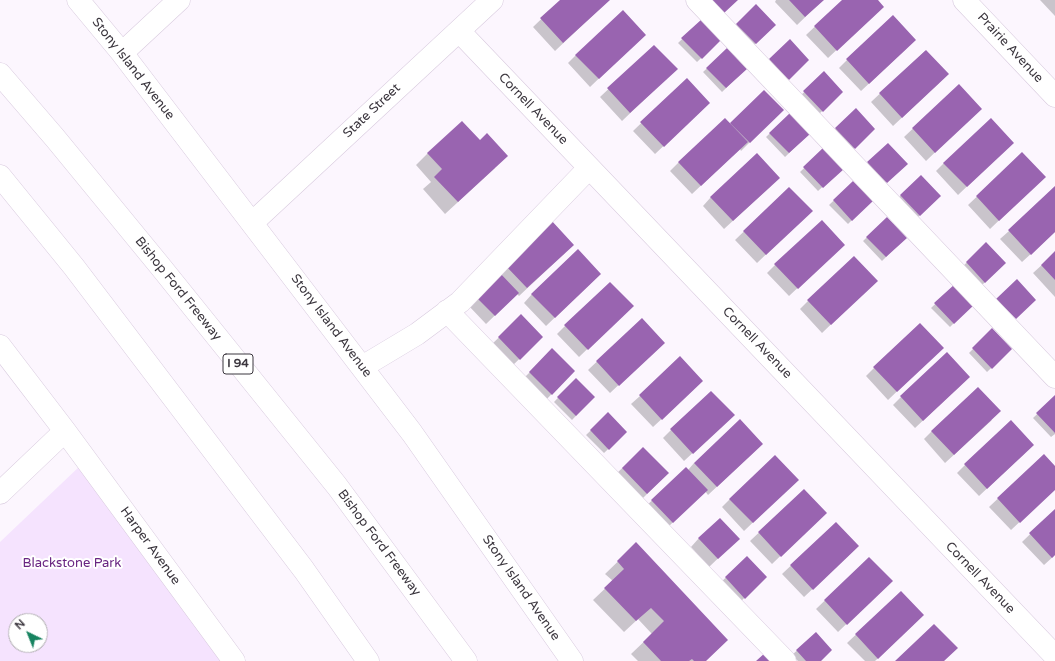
<!DOCTYPE html>
<html>
<head>
<meta charset="utf-8">
<style>
	body { margin:0 }
	#map { position:relative; width:1055px; height:661px; overflow:hidden; background:#fcf6fe; font-family:"Varela Round",sans-serif }
	canvas { display:block }
	.north { position:absolute; left:8px; top:613px; width:40px; height:40px; box-sizing:border-box; background:#fff; border:1px solid #b1afb2; border-radius:50%; rotate:317deg; font-size:11px; font-weight:700; line-height:16px; text-align:center; color:#3b363e }
	.north::after { content:''; display:block; margin:auto; width:14px; height:18px; background:#178360; clip-path:polygon(50% 0,100% 100%,50% 72%,0 100%) }
</style>
</head>
<body>
<div id="map">
<canvas width="1055" height="661"></canvas>
<div class="north">N</div>
</div>
<script>
const ctx = document.querySelector('canvas').getContext('2d');
ctx.lineJoin = 'round';
function fillPath(path, color) {
  ctx.fillStyle = color;
  ctx.fill(path, 'evenodd');
}
function shape(rows) {
  const path = new Path2D();
  for (const r of rows) {
    path.moveTo(r[0], r[1]);
    for (let i = 2; i < r.length; i += 2) path.lineTo(r[i], r[i + 1]);
  }
  return path;
}
function trace(path, color, width, dash) {
  ctx.strokeStyle = color;
  ctx.lineWidth = width;
  ctx.lineCap = dash ? 'butt' : 'round';
  ctx.setLineDash(dash || []);
  ctx.stroke(path);
}
function label(font, color, halo, rows, align = 'center') {
  ctx.font = font + ' "Varela Round",sans-serif';
  ctx.lineWidth = 4;
  ctx.setLineDash([]);
  ctx.textBaseline = 'middle';
  ctx.strokeStyle = halo;
  ctx.fillStyle = color;
  for (const [text, x, y, turn = 0] of rows) {
    ctx.save();
    ctx.translate(x, y);
    ctx.rotate((+turn || 0) * Math.PI / 180);
    ctx.textAlign = isNaN(turn) ? turn : align;
    if (halo) ctx.strokeText(text, 0, 0);
    ctx.fillText(text, 0, 0);
    ctx.restore();
  }
}
fillPath(shape([
	[81,465,223,661,0,661,0,542],
	[16,621,40,621,40,645,16,645]
]), '#f5e3fe');
fillPath(shape([
	[561,0,609,0,555,51,533,27],
	[776,0,823,0,797,25,775,2],
	[843,0,876,0,874,15,828,58,806,35],
	[1040,0,1055,0,1055,16],
	[756,5,775,25,751,48,733,28],
	[702,20,721,39,697,62,678,43],
	[790,41,808,60,784,83,766,63],
	[636,43,590,87,568,63,576,55],
	[654,46,668,77,622,121,600,97],
	[907,48,861,91,839,68,847,60],
	[727,50,746,69,722,92,703,72],
	[925,51,939,83,893,126,871,102],
	[824,73,842,92,818,115,800,96],
	[687,79,701,111,655,154,633,131],
	[959,85,972,117,926,161,904,137],
	[764,91,782,110,741,151,740,149,692,194,670,171,679,162,730,125],
	[855,110,874,129,850,152,831,133],
	[790,114,809,134,785,157,766,137],
	[888,144,906,164,882,186,864,167],
	[824,149,842,169,818,191,800,172],
	[1004,151,958,195,936,171,944,163],
	[428,153,495,168,445,214,423,189,431,182,416,165],
	[1022,154,1036,185,990,229,968,205],
	[921,177,939,196,916,219,897,199],
	[853,182,871,201,848,224,829,205],
	[771,186,724,229,703,206,711,197],
	[789,188,803,219,757,263,735,240],
	[887,218,905,238,882,261,863,241],
	[1009,231,1055,232,1022,262,1000,239],
	[986,244,1005,263,981,286,962,267],
	[565,253,519,296,517,294,486,324,468,305,505,264],
	[835,253,789,296,767,273,775,265],
	[1055,253,1055,297,1033,273],
	[592,282,546,326,524,303,532,294],
	[955,285,973,304,950,327,931,308],
	[868,289,822,333,800,309,808,301],
	[624,314,579,357,557,334,565,326],
	[521,316,542,337,511,367,490,346],
	[642,319,655,351,610,393,588,370],
	[992,330,1011,349,987,372,969,353],
	[552,350,574,371,543,403,521,381],
	[934,356,888,400,866,376,874,368],
	[576,379,594,397,572,420,554,402],
	[961,385,915,428,893,405,901,397],
	[694,389,653,427,631,404,640,396],
	[1055,397,1055,434,1051,437,1033,418],
	[608,414,626,432,604,453,586,435],
	[992,420,945,463,924,439,932,431],
	[725,423,684,461,663,438,671,430],
	[643,448,668,473,639,502,614,476],
	[754,452,708,495,705,491,664,531,643,509,686,468,688,470,694,463],
	[1025,453,979,496,957,473,965,465],
	[1044,455,1055,468,1055,489,1011,530,989,507],
	[789,488,744,531,722,507,730,499],
	[804,490,817,521,772,564,750,541],
	[1055,510,1055,555,1044,565,1022,542],
	[836,523,849,555,804,597,782,574],
	[699,538,730,547,709,567,691,547],
	[636,544,705,661,638,661,631,654,652,634,638,619,624,632,593,600,613,581,605,574],
	[747,557,766,577,736,606,717,586],
	[869,558,883,589,838,632,816,609],
	[901,592,914,624,875,661,865,661,847,643],
	[816,633,820,661,798,661,792,655]
]), '#0003');
fillPath(shape([
	[560,0,610,0,563,43,540,18],
	[712,0,738,0,724,13],
	[789,0,824,0,805,17],
	[842,0,878,0,884,7,837,51,814,26],
	[756,4,776,25,756,44,736,24],
	[623,10,646,35,599,79,575,55],
	[893,15,916,40,869,84,846,59],
	[702,19,722,39,702,59,681,38],
	[790,39,809,60,789,80,769,59],
	[654,45,678,69,630,113,607,88],
	[727,48,747,69,726,88,706,68],
	[926,50,949,74,902,118,879,93],
	[824,71,843,92,823,112,803,91],
	[687,78,710,103,664,147,640,122],
	[959,84,982,109,935,153,912,128],
	[764,90,784,110,750,143,730,123],
	[856,108,875,129,855,149,835,128],
	[790,113,810,134,789,153,769,133],
	[725,118,748,142,701,186,678,162],
	[991,118,1014,143,967,187,943,163],
	[462,121,480,140,487,133,508,156,458,202,434,177,442,169,427,153],
	[888,143,908,164,887,183,867,162],
	[824,147,844,169,823,188,803,167],
	[1022,152,1046,177,999,221,976,196],
	[757,153,780,178,733,221,710,197],
	[921,175,941,196,920,216,900,195],
	[853,181,873,201,852,221,833,200],
	[1055,186,1055,232,1031,255,1008,230],
	[789,187,813,211,766,255,743,231],
	[887,217,907,238,886,257,866,237],
	[551,220,574,245,527,288,504,264],
	[822,220,845,245,798,289,774,264],
	[986,242,1006,263,985,283,966,262],
	[578,249,601,274,555,318,531,294],
	[1055,251,1055,280,1041,265],
	[854,256,878,281,831,325,807,300],
	[499,272,519,293,495,316,475,296],
	[1017,279,1036,300,1016,319,996,299],
	[610,282,634,306,588,350,564,325],
	[955,284,975,304,954,324,934,303],
	[521,314,543,337,520,360,498,337],
	[642,318,665,343,619,386,596,361],
	[920,323,944,348,897,392,873,367],
	[992,328,1012,349,992,369,972,348],
	[552,348,575,371,552,395,529,372],
	[947,352,970,377,923,421,900,396],
	[680,356,703,381,662,420,639,395],
	[576,378,595,397,576,416,557,397],
	[978,387,1001,411,954,455,931,431],
	[711,391,735,415,693,454,670,429],
	[1055,395,1055,433,1036,413],
	[608,412,627,432,609,450,590,430],
	[740,419,763,444,717,487,694,463],
	[1011,420,1034,445,987,489,964,464],
	[643,447,669,473,647,494,622,468],
	[1044,454,1055,466,1055,490,1020,523,997,498],
	[775,455,799,480,753,523,729,499],
	[686,467,708,490,673,523,651,500],
	[804,489,827,513,781,557,758,532],
	[1055,509,1055,555,1052,558,1029,533],
	[720,518,740,539,718,559,698,538],
	[836,522,859,546,813,590,790,565],
	[636,542,728,640,706,661,694,661,692,659,689,661,661,661,643,642,664,621,651,608,636,621,604,588,624,569,617,561],
	[747,556,767,577,745,599,725,577],
	[869,557,893,581,847,625,824,600],
	[901,591,924,615,878,659,855,634],
	[934,624,958,648,944,661,895,661],
	[816,632,832,650,821,661,806,661,796,650],
	[766,652,775,661,756,661]
]), '#9964b0');
const minor = shape([
	[78,0,122,53,412,433,572,661],
	[697,0,1055,377],
	[964,0,1055,96],
	[459,31,1055,656],
	[122,53,179,0],
	[252,223,492,0],
	[447,311,785,661],
	[0,346,65,431,234,661],
	[362,367,417,334,460,302,589,168],
	[0,493,65,431]
]);
const highway = shape([
	[0,74,55,138,160,266,337,486,466,661],
	[0,176,74,267,304,570,368,661]
]);
trace(minor, '#d8cade', 23);
trace(highway, '#d8cade', 23);
trace(minor, '#fff', 22);
trace(highway, '#fff', 22);
for (const [x, y, w] of [
	[238,364,30]
]) {
  const box = new Path2D();
  box.roundRect(x - w / 2, y - 10, w, 20, 3);
  ctx.fillStyle = '#fff';
  ctx.fill(box);
  trace(box, '#3b363e', 1);
}
label('bold 12px', '#3b363e', null, [
	["I 94",238,364]
]);
label('13px', '#3b363e', '#fff', [
	["Prairie Avenue",1010,48,47],
	["Stony Island Avenue",133,69,52],
	["Cornell Avenue",533,109,46],
	["State Street",372,111,-43],
	["Bishop Ford Freeway",178,289,51],
	["Stony Island Avenue",331,326,53],
	["Cornell Avenue",757,343,46],
	["Bishop Ford Freeway",379,543,53],
	["Harper Avenue",150,546,54],
	["Cornell Avenue",980,578,46],
	["Stony Island Avenue",521,588,55]
]);
label('13px', '#682481', '#fff', [
	["Blackstone Park",72,564]
]);
</script>
</body>
</html>
